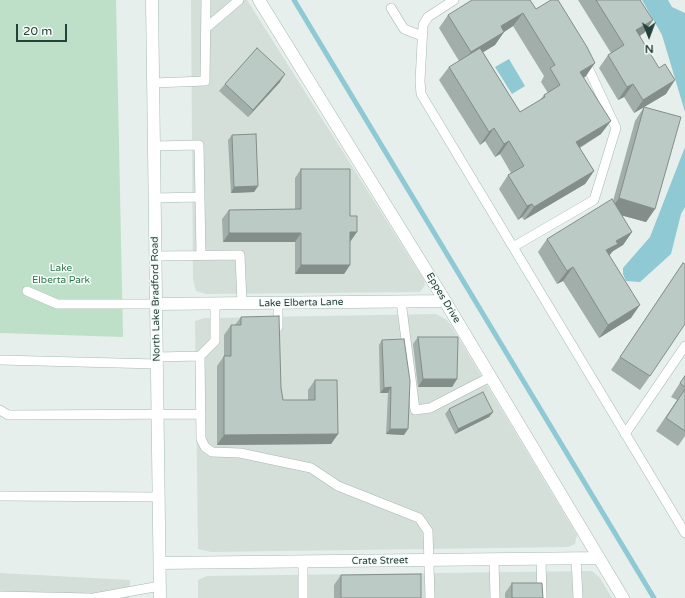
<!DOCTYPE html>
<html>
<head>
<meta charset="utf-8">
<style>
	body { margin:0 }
	#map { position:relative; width:685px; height:598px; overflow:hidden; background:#e6efeb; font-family:"Varela Round",sans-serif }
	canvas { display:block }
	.north { position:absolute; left:629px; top:16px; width:40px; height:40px; -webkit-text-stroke:3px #f7fbf9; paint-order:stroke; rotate:179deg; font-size:11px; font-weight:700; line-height:16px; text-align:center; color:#24423a }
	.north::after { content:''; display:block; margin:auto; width:14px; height:18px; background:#24423a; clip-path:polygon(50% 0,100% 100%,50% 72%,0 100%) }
	.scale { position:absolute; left:16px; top:24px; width:51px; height:18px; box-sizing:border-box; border:2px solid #24423a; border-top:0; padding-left:5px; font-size:12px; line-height:14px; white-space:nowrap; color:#24423a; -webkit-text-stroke:3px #f7fbf9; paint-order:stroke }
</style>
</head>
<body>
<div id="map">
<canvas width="685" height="598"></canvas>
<div class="north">N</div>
<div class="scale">20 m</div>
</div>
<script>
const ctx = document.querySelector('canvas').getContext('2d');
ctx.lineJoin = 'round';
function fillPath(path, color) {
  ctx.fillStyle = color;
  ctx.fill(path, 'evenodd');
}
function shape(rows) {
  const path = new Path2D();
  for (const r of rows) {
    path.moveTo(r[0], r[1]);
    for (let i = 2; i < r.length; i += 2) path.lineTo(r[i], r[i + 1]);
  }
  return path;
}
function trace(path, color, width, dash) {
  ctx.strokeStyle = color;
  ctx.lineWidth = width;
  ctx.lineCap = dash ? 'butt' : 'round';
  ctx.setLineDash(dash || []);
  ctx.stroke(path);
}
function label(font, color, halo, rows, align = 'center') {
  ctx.font = font + ' "Varela Round",sans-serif';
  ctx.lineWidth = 3;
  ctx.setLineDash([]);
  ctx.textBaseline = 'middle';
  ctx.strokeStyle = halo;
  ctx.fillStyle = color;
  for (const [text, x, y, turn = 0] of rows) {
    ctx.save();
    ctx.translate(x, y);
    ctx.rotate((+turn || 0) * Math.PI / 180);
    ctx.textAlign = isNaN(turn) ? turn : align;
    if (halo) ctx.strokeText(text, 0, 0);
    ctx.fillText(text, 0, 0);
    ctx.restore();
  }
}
fillPath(shape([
	[191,0,247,0,424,280,425,285,420,292,206,294,196,291,193,279],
	[436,314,447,320,452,327,577,535,575,544,568,547,211,552,198,549,195,321,204,318],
	[592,571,600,578,612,598,198,598,198,580,207,576],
	[0,573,130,580,129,598,0,598]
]), '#d4dfda');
fillPath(shape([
	[0,0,116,0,123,337,0,333]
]), '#bfe0c8');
fillPath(shape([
	[642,0,668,0,672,7,685,13,685,112,662,35],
	[509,59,525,86,512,94,495,67],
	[685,147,685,207,681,214,671,254,640,282,626,281,623,274,623,268,650,237]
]), '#8ec9d4');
trace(shape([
	[294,0,654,598]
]), '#8ec9d4', 5);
const lane = shape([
	[454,0,428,17,423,25,420,81,421,94,685,533],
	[391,8,404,29,422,36],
	[206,28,239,0],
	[153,83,205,81,206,0],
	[154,146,199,145,201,255],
	[155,198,200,197],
	[513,247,594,200,616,128,585,61],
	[156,256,240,255,242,303],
	[27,291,57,304,157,304],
	[401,301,415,410,430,408,490,377],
	[215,303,215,341,200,356,201,439,205,447,212,452,240,453,311,468,338,486,419,518,428,531,430,598],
	[278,303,278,327],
	[157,357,200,356],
	[0,360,157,364],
	[0,410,8,415,201,414],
	[625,434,685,346],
	[0,496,159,497],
	[576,558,578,598],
	[494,559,495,598],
	[541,559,542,598],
	[303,561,303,598],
	[0,596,90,598],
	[94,598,160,586]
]);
const street = shape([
	[259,0,445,301,623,598],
	[157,304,445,301],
	[160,563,599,558]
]);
const secondary = shape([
	[152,0,160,598]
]);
trace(lane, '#a8b8b2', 10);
trace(street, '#a8b8b2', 13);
trace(secondary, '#a4bbb3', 13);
trace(lane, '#fff', 9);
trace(street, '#fff', 12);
trace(secondary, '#fff', 12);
fillPath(shape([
	[578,0,640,0,653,20,644,33,640,36,666,94,634,113,624,97,618,100,599,68,608,55,611,53],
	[536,9,586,76,584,78,601,134,580,148,594,171,585,184,524,220,522,217,518,220,499,189,508,175,511,173,500,154,495,157,485,141,480,145,439,80,449,67,459,61,439,28,448,15],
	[513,26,544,76,541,82,548,93,544,95,540,100,520,112,483,52,495,45,504,32],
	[280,82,248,117,219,91,225,84],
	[644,107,655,209,646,222,621,215,632,232,623,245,613,251,609,255,631,318,599,338,563,281,557,284,538,252,547,239,613,201,635,121],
	[232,135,258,186,254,192,231,193,228,140],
	[301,169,350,216,350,265,344,274,295,274,295,242,223,242,222,219,229,210,295,209,295,178],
	[683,263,650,376,640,390,611,370],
	[241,317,281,388,283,400,308,400,308,390,315,380,338,434,331,444,217,445,217,366,224,356,224,335,231,325,235,325],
	[418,337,457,379,452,387,418,387,413,344],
	[382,340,404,435,386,434,388,393,380,393,379,345],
	[685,375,685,436,678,446,656,431,677,400,671,397],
	[449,409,493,412,489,417,455,434,445,414],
	[341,575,421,598,334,598,334,585],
	[512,583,543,598,505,598,505,593]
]), '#a1aea9');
fillPath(shape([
	[523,13,513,26,504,32,495,45,462,65,471,52,501,26],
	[653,20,644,33,627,43,636,30],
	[595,63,586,76,571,85,580,72],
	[285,74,280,82,248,117,253,110],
	[675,80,666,94,634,113,643,100],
	[633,84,624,97,618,100,627,87],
	[611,121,601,134,567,155,576,142],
	[494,128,485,141,480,145,489,132],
	[509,141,500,154,495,157,504,144],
	[594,171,585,184,524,220,534,207],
	[258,186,254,192,231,193,234,187],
	[619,198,655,209,646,222,609,212],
	[532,204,522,217,518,220,527,206],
	[350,232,357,232,350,242],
	[632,232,623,245,613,251,608,257,606,250,616,241],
	[229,233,301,233,295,242,223,242],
	[301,265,350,265,344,274,295,274],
	[573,267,563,281,557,284,567,271],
	[640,305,631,318,599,338,608,325],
	[423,379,457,379,452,387,418,387],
	[391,387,388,393,380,393,384,388],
	[493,412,489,417,455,434,458,429],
	[390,429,408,429,404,435,386,434],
	[338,434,331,444,217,445,224,435]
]), '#838d89');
const building = shape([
	[472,0,530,0,536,9,551,0,558,0,587,47,595,63,580,72,611,121,576,142,594,171,534,207,532,204,527,206,508,175,524,166,509,141,504,144,494,128,489,132,449,67,480,48,520,112,545,97,544,95,560,85,550,68,555,65,523,13,501,26,504,32,471,52,448,15,472,0],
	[596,0,640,0,653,20,636,30,659,68,665,64,675,80,643,100,633,84,627,87,608,55,624,45,596,0],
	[257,48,285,74,253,110,225,84,257,48],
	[644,107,681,117,655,209,619,198,644,107],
	[256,134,258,186,234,187,232,135,256,134],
	[301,169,350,169,350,216,357,216,357,232,350,232,350,265,301,265,301,233,229,233,229,210,301,209,301,169],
	[612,199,632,232,616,241,618,244,606,250,640,305,608,325,573,267,567,271,547,239,612,199],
	[683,263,685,264,685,324,650,376,620,357,683,263],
	[279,316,281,388,283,400,315,400,315,380,337,380,338,434,224,435,224,356,231,356,231,325,241,325,241,317,279,316],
	[418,337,458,337,457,379,423,379,418,337],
	[404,339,410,381,408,429,390,429,391,387,384,388,382,340,404,339],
	[685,376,685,387,680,383,685,376],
	[685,389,685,431,666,418,685,389],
	[483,392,493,412,458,429,449,409,483,392],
	[421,574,421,598,341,598,341,575,421,574],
	[512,583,542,583,543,598,512,598,512,583]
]);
fillPath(building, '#bbcac4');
trace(building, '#838d89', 1);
label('10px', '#2d7a4b', '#f7fbf9', [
	["Lake",61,268],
	["Elberta Park",61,280]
]);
label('10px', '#24423a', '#f7fbf9', [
	["Eppes Drive",443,298,59],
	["North Lake Bradford Road",156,299,-91],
	["Lake Elberta Lane",301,303,-1],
	["Crate Street",380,561,-1]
]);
</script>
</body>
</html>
